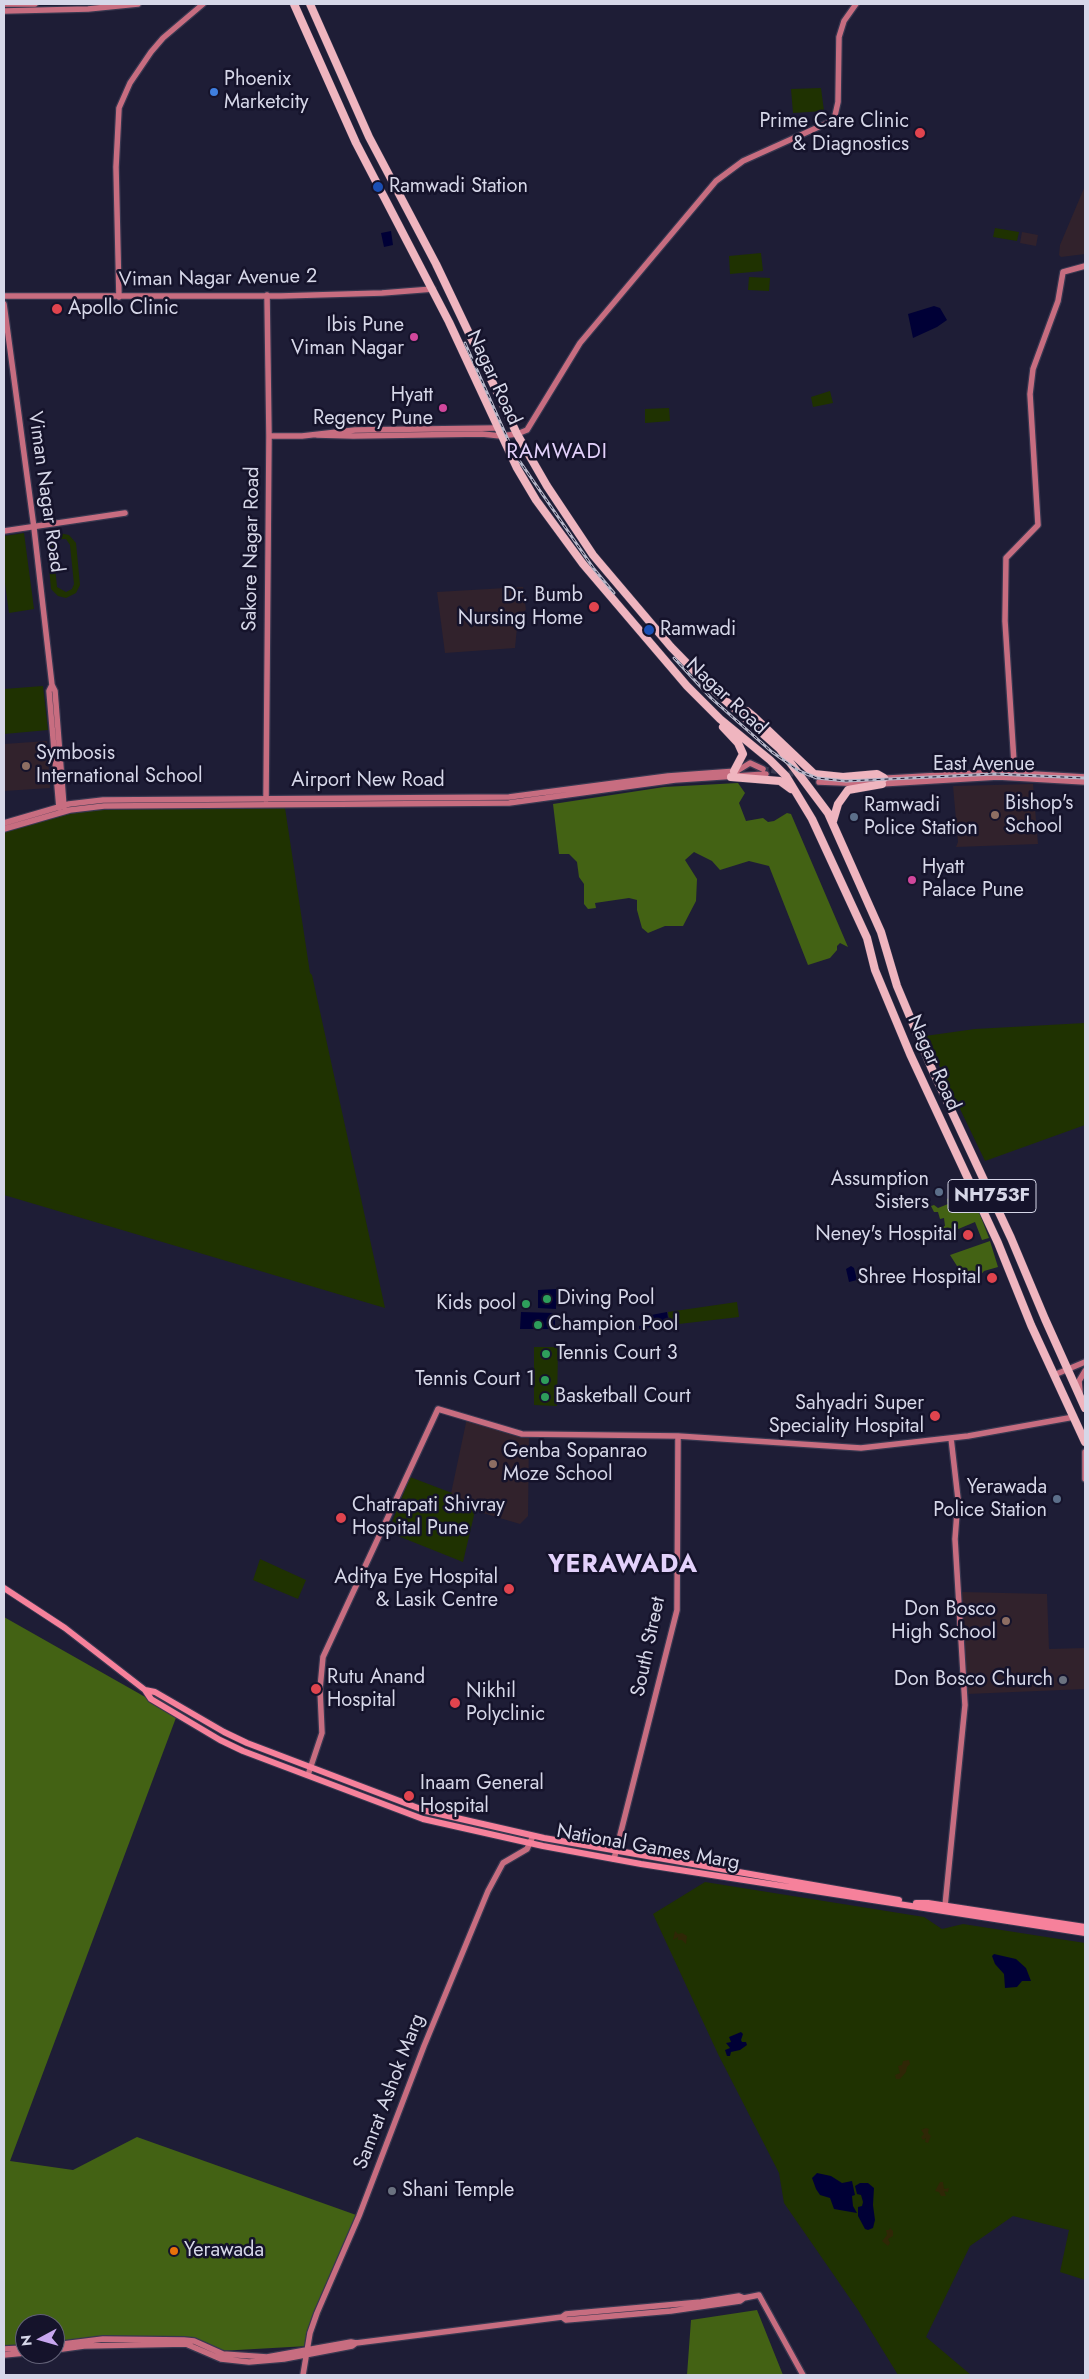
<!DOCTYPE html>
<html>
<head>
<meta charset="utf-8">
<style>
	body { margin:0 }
	#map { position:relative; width:1089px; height:2379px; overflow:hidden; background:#1e1d36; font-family:Jost,sans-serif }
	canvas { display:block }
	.frame { position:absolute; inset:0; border:5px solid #d6d7e8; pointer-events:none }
	.north { position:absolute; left:15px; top:2314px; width:50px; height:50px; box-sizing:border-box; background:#15132b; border:1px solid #626177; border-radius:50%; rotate:264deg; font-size:14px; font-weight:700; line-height:20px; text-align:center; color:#d6d7e8 }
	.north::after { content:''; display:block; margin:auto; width:18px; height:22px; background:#c7a6ef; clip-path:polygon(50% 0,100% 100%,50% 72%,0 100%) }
</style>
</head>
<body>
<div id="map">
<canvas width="1089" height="2379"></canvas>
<div class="frame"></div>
<div class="north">N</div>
</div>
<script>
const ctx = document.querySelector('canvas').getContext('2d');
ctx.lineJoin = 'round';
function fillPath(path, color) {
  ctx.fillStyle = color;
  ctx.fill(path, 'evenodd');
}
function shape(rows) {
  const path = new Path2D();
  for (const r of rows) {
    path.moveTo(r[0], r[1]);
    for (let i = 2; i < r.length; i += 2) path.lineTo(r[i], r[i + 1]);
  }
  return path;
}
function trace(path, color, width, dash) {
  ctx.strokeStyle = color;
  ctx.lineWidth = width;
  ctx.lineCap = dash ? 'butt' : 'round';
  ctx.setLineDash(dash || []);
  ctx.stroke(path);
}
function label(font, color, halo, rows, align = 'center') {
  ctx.font = font + ' Jost,sans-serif';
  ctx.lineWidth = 5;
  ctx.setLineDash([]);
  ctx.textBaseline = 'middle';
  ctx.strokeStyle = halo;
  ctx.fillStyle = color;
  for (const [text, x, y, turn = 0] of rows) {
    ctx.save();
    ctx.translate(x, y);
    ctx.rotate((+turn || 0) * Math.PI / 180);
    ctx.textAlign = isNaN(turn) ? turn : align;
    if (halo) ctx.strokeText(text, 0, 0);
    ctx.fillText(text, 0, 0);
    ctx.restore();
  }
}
fillPath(shape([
	[1085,186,1085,254,1061,257,1059,255,1060,245],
	[1022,232,1038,235,1036,246,1020,243],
	[523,587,526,610,518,617,515,648,445,653,437,592],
	[47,741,50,788,4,791,4,744],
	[1033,784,1038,844,956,847,958,842,953,786],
	[467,1418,529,1434,528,1516,520,1524,449,1503],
	[962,1592,1047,1594,1049,1649,1085,1648,1085,1689,967,1694]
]), '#31222c');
fillPath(shape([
	[821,88,824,111,793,113,791,89],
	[995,228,1019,232,1017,241,993,237],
	[761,253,763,271,730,274,729,256],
	[749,277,770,278,769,291,748,290],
	[830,391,833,403,813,407,811,397],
	[669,408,670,421,645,423,645,409],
	[24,533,34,609,9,613,4,576,4,536],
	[59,533,69,535,76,543,80,585,76,593,66,598,58,596,51,589,47,545,52,537],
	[59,539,66,539,70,545,74,584,72,589,66,592,57,587,53,546],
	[43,686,48,730,4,734,4,689],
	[245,807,285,808,310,973,312,975,385,1308,4,1195,4,832,71,812,96,808],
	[1085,1023,1085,1125,985,1161,925,1036,975,1029],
	[737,1302,739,1317,670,1325,668,1312],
	[534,1347,558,1347,557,1406,534,1405],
	[410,1477,452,1493,449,1503,475,1511,463,1562,388,1532],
	[260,1559,306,1580,298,1599,253,1580],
	[705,1882,924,1917,942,1929,963,1924,1085,1943,1085,2280,1060,2272,1069,2230,1013,2216,970,2246,926,2337,971,2375,898,2375,858,2310,784,2203,779,2173,718,2054,653,1914]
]), '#1f3201');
fillPath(shape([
	[738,783,745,793,739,803,746,821,763,818,768,822,774,821,787,813,791,814,848,947,840,943,837,946,837,950,830,958,808,965,769,866,749,861,720,870,712,861,694,852,685,860,697,879,696,901,683,926,665,926,648,933,642,928,637,910,637,900,629,898,595,903,596,908,588,909,584,904,584,884,579,877,577,862,569,854,559,854,553,804,664,787],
	[962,1192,972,1194,989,1238,982,1240,975,1222,944,1235,942,1227,945,1226,944,1218,940,1219,938,1212,934,1212,931,1206,934,1205,938,1208,948,1204,947,1199],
	[990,1241,998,1267,984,1271,979,1277,975,1274,964,1277,950,1255],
	[4,1617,177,1715,10,2161,73,2170,137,2137,359,2216,308,2346,202,2352,193,2348,194,2344,147,2338,131,2343,82,2341,55,2345,55,2324,25,2324,25,2350,4,2354],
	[757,2310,783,2375,687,2375,691,2320]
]), '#436214');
fillPath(shape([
	[675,1931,678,1934,682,1933,687,1936,686,1944,682,1940,678,1940,678,1937,673,1940],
	[909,2060,910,2064,907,2067,906,2072,900,2079,896,2079,895,2075,900,2073,898,2066,902,2065,903,2061],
	[926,2128,929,2129,928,2133,931,2136,928,2143,925,2142,926,2138,923,2140,921,2137,924,2134,921,2130],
	[940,2182,943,2182,944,2189,949,2188,948,2192,944,2191,946,2196,941,2196,939,2192,935,2191],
	[890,2228,893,2231,893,2236,888,2239,890,2243,888,2246,882,2241,887,2235,886,2230,889,2230]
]), '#2f2706');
fillPath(shape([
	[391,231,393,245,384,247,381,233],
	[934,306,940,308,947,320,937,327,913,338,908,314],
	[851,1266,854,1268,857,1280,849,1282,846,1269],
	[556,1289,556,1309,538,1308,538,1290],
	[521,1312,555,1313,555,1329,520,1329],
	[667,1312,669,1324,639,1329,639,1326,648,1325,646,1316],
	[994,1954,1016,1959,1026,1968,1031,1981,1022,1981,1017,1987,1005,1988,1004,1974,995,1964,992,1956],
	[741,2032,743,2034,741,2040,742,2042,746,2042,747,2045,740,2050,731,2052,730,2056,727,2056,725,2050,730,2048,726,2043,731,2042,729,2037],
	[817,2173,831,2176,842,2183,852,2181,855,2195,852,2196,853,2206,857,2213,834,2209,830,2198,820,2195,816,2189,812,2178],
	[860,2183,868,2183,874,2188,873,2205,875,2220,873,2228,868,2230,865,2229,858,2216,858,2207,862,2206,863,2202,861,2195,857,2194,855,2186]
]), '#000036');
trace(shape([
	[763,769,819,778]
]), '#3a3951', 5.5, [5.5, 3]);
const secondary = shape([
	[4,4,35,4],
	[4,11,88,9,138,4],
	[4,296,281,296,382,293,433,289],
	[119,297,116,167,119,108,130,83,151,52,163,38,203,4],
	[4,304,34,528,52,685,55,691,64,807],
	[317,435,353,436,482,434,501,436,517,434,527,430,580,343,716,181,743,161,834,120,838,102,839,37,844,21,856,4],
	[269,436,302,436,355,430,497,428],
	[4,531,125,513],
	[52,685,49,691,59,808],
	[1015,778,1005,621,1006,558,1038,525,1030,394,1033,369,1058,301,1063,272,1085,266],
	[853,780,998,772,1085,777],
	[819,782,869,784],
	[880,784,998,777,1085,782],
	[266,800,269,436,267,295],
	[4,823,69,804,103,800,509,797,668,776,737,771,750,763,763,769],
	[4,829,70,810,104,806,509,803,675,780,766,774],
	[1054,1375,1085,1362],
	[1080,1392,1079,1381,1085,1371],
	[1085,1452,1085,1479],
	[308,1775,322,1733,320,1689,323,1657,438,1409,522,1434,678,1436,861,1448,968,1436,1074,1417],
	[614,1859,677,1610,678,1436],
	[945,1906,965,1705,955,1539,958,1499,951,1438],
	[562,2317,566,2320,671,2311,740,2301,744,2298,759,2295,803,2375],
	[55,2345,103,2339,184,2340,194,2341,223,2354,267,2357,351,2342,356,2343,562,2317,566,2314,701,2302,739,2296,744,2298],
	[4,2349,25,2348],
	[55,2350,84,2346,186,2344,221,2359,249,2362,284,2359,352,2346,356,2343],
	[4,2355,25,2353],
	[303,2375,310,2333,317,2313,359,2216,424,2046,488,1891,503,1863,527,1849,533,1836]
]);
const primary = shape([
	[4,1588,65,1628,145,1690,151,1699,220,1740,243,1751,423,1819,543,1846,641,1864,1085,1933],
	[145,1690,155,1692,224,1732,247,1743,426,1811,544,1838,899,1900],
	[916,1903,928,1903,1085,1927]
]);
const highway = shape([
	[294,4,356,143,449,322,517,468,536,500,583,564,687,686,720,719,770,760,786,776,812,819,867,938,875,970,910,1054,998,1243,1031,1325,1085,1442],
	[310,4,369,137,436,264,517,434,547,486,593,555,671,647,708,685,780,749,828,813,881,932,897,986,931,1067,1011,1238,1045,1319,1085,1408],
	[738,711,747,711,753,716,814,774,843,777,877,774,884,778],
	[723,727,738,743,743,754,734,771],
	[731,777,780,781,791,789],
	[833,821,838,804,848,790,882,784]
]);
trace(secondary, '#38374f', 8);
trace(primary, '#38374f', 8);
trace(highway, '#38374f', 9);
trace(secondary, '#c76d80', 5.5);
trace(primary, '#f6819b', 6);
trace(highway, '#efb5bf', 8);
const rail = shape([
	[465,343,514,453,594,569,614,593],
	[674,658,711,698,772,752,799,771,817,778,846,781,995,774,1085,778]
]);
trace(rail, '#b5b6c8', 3);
trace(rail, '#15132b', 1, [4]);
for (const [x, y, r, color] of [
	[214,92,5,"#3f7fe0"],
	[920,133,6,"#e0444e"],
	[378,187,6,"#1a4fb4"],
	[57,309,6,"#e0444e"],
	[414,337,5,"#d1479c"],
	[443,408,5,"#d1479c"],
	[594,607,6,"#e0444e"],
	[649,630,6,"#1a4fb4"],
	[26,766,5,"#8d6e63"],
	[995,815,5,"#8d6e63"],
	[854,817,5,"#5c6f8a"],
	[912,880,5,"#d1479c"],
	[939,1192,5,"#5c6f8a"],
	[968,1235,6,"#e0444e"],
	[992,1278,6,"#e0444e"],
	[547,1299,5,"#2e9e5b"],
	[526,1304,5,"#2e9e5b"],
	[538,1325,5,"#2e9e5b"],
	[546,1354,5,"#2e9e5b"],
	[545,1380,5,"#2e9e5b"],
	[545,1397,5,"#2e9e5b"],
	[935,1416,6,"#e0444e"],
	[493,1464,5,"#8d6e63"],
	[1057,1499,5,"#5c6f8a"],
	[341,1518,6,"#e0444e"],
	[509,1589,6,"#e0444e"],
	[1006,1621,5,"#8d6e63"],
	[1063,1680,5,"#6b7280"],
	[316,1689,6,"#e0444e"],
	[455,1703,6,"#e0444e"],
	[409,1796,6,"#e0444e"],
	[392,2191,5,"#6b7280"],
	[174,2251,5,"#e8710a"]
]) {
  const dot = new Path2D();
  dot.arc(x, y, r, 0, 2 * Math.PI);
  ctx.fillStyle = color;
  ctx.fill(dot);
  trace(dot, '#15132b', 2);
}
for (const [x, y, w] of [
	[992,1196,88]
]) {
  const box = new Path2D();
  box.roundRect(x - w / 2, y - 16.5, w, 33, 4);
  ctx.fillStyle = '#15132b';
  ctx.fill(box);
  trace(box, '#d6d7e8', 1);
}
label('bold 19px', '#d6d7e8', null, [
	["NH753F",992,1196]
]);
label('20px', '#d6d7e8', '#15132b', [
	["Phoenix",224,80],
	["Marketcity",224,103],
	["Prime Care Clinic",909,122,"right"],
	["& Diagnostics",909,145,"right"],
	["Ramwadi Station",389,187],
	["Apollo Clinic",68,309],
	["Ibis Pune",404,326,"right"],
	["Viman Nagar",404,349,"right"],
	["Hyatt",433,396,"right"],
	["Regency Pune",433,419,"right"],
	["Dr. Bumb",583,596,"right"],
	["Nursing Home",583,619,"right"],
	["Ramwadi",660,630],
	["Symbosis",36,754],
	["International School",36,777],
	["Bishop's",1005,804],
	["School",1005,827],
	["Ramwadi",864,806],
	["Police Station",864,829],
	["Hyatt",922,868],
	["Palace Pune",922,891],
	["Assumption",929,1180,"right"],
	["Sisters",929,1203,"right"],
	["Neney's Hospital",957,1235,"right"],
	["Shree Hospital",981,1278,"right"],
	["Diving Pool",557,1299],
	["Kids pool",516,1304,"right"],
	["Champion Pool",548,1325],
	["Tennis Court 3",556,1354],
	["Tennis Court 1",535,1380,"right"],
	["Basketball Court",555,1397],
	["Sahyadri Super",924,1404,"right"],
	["Speciality Hospital",924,1427,"right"],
	["Genba Sopanrao",503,1452],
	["Moze School",503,1475],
	["Yerawada",1047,1488,"right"],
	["Police Station",1047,1511,"right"],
	["Chatrapati Shivray",352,1506],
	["Hospital Pune",352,1529],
	["Aditya Eye Hospital",498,1578,"right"],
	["& Lasik Centre",498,1601,"right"],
	["Don Bosco",996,1610,"right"],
	["High School",996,1633,"right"],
	["Rutu Anand",327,1678],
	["Hospital",327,1701],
	["Don Bosco Church",1053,1680,"right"],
	["Nikhil",466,1692],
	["Polyclinic",466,1715],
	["Inaam General",420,1784],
	["Hospital",420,1807],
	["Shani Temple",402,2191],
	["Yerawada",184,2251]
], 'left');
label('20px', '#d6d7e8', '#15132b', [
	["Viman Nagar Avenue 2",218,279,-1],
	["Nagar Road",493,378,65],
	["Viman Nagar Road",45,492,82],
	["Sakore Nagar Road",252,549,-89],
	["Nagar Road",726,697,43],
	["East Avenue",984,765],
	["Airport New Road",368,781],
	["Nagar Road",933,1063,66],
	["South Street",649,1647,-78],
	["National Games Marg",648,1848,10],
	["Samrat Ashok Marg",390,2092,-69]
]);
ctx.letterSpacing = '1px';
label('21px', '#e3d1fb', '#15132b', [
	["RAMWADI",557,453]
]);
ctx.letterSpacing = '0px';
ctx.letterSpacing = '1px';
label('bold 25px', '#e3d1fb', '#15132b', [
	["YERAWADA",623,1566]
]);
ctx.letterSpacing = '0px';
</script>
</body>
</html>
